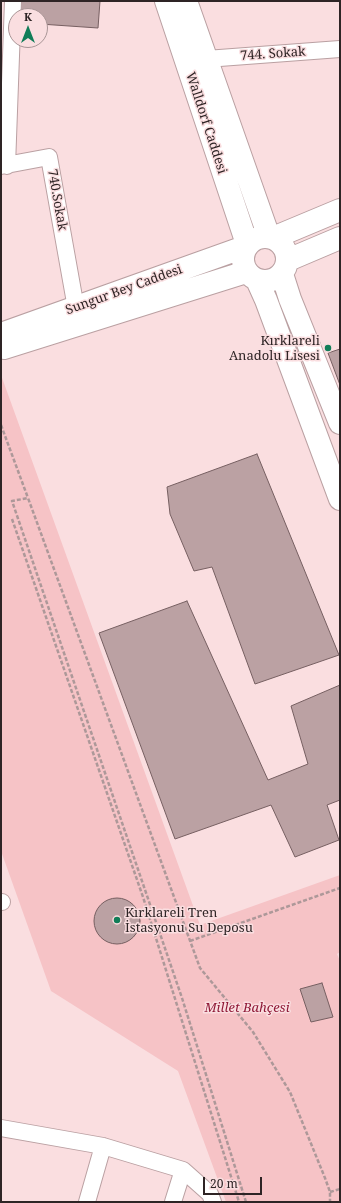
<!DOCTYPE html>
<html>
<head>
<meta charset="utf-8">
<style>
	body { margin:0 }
	#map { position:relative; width:341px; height:1203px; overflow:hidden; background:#fadee0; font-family:"Noto Serif",serif }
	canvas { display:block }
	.frame { position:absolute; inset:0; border:2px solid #2e2425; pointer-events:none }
	.north { position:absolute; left:8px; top:8px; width:40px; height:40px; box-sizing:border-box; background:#fadee0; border:1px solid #a89495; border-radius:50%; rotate:0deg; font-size:11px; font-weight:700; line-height:16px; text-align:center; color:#2e2425 }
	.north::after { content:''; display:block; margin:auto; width:14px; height:18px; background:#117d58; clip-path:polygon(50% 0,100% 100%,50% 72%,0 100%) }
	.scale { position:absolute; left:203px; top:1177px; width:59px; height:18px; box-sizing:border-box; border:2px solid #2e2425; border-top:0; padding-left:5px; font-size:12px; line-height:14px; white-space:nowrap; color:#2e2425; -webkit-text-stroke:3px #fadee0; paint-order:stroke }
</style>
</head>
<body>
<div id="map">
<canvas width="341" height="1203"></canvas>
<div class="frame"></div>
<div class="north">K</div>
<div class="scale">20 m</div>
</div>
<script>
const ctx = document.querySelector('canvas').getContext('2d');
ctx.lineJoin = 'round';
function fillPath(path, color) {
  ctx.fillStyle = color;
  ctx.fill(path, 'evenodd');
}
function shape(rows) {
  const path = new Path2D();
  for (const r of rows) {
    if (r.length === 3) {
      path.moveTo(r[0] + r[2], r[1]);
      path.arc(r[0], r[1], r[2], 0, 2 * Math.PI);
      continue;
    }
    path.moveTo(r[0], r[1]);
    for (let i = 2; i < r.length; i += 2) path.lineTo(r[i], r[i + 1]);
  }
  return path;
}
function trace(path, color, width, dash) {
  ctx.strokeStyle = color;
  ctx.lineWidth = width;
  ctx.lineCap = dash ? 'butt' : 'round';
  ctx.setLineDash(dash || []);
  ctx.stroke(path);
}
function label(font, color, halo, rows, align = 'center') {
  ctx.font = font + ' "Noto Serif",serif';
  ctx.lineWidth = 3;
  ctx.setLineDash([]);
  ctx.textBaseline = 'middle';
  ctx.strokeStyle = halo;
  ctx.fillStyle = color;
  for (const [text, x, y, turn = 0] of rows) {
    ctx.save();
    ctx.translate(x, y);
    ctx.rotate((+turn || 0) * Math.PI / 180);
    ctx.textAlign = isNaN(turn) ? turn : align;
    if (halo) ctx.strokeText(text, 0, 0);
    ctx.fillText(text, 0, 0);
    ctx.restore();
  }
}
fillPath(shape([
	[1,375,200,925,340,875,340,952,337,954,340,961,340,1202,226,1202,178,1071,51,991,1,851]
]), '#f6c3c6');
const building = shape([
	[17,1,100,1,98,28,40,24,40,16,16,16,17,1],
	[340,349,340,385,328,353,340,349],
	[257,454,339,655,255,684,212,567,194,571,170,514,167,487,257,454],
	[187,601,268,780,308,764,291,706,340,685,340,800,327,805,339,840,295,857,271,805,175,839,99,633,187,601],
	[117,921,23],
	[322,983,333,1017,311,1022,300,989,322,983]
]);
fillPath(building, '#bba1a3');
trace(building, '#765f61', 1);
const street = shape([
	[206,59,340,49],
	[1,166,49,157,74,297,78,307],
	[7,166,13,1],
	[1,902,2,902],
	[1,1128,103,1146,183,1170,210,1194,213,1202],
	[87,1202,103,1146],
	[173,1202,183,1170]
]);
const secondary = shape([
	[166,1,244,235,249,244],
	[186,1,269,237],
	[265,259,22],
	[273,238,340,210],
	[288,260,340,238],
	[282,274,290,299,340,423],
	[257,280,266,300,340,499],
	[1,334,247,246],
	[4,348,246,272]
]);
trace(street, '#baa0a2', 18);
trace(secondary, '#baa0a2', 24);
trace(shape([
	[1,425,28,498],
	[12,519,143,897,239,1202],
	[190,941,340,888],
	[330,1192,340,1189],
	[246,1202,182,998,12,501,28,498,200,968,253,1032,290,1092,325,1178,330,1192,330,1202]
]), '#ad9899', 2.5, [4, 2]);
trace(street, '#fff', 16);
trace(secondary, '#fff', 22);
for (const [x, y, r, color] of [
	[328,348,4,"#117d58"],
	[117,920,4,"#117d58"]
]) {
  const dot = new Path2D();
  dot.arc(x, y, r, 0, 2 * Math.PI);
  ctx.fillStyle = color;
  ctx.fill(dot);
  trace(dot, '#fadee0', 1.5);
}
label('13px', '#2e2425', '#fadee0', [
	["744. Sokak",273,54,-4],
	["Walldorf Caddesi",206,123,72],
	["740.Sokak",57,200,80],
	["Sungur Bey Caddesi",124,290,-20]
]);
label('13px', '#2e2425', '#fadee0', [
	["Kırklareli",320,341],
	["Anadolu Lisesi",320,356],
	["Kırklareli Tren",125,913,"left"],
	["İstasyonu Su Deposu",125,928,"left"]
], 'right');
label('italic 13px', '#8f1836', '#fadee0', [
	["Millet Bahçesi",247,1008]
]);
</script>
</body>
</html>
